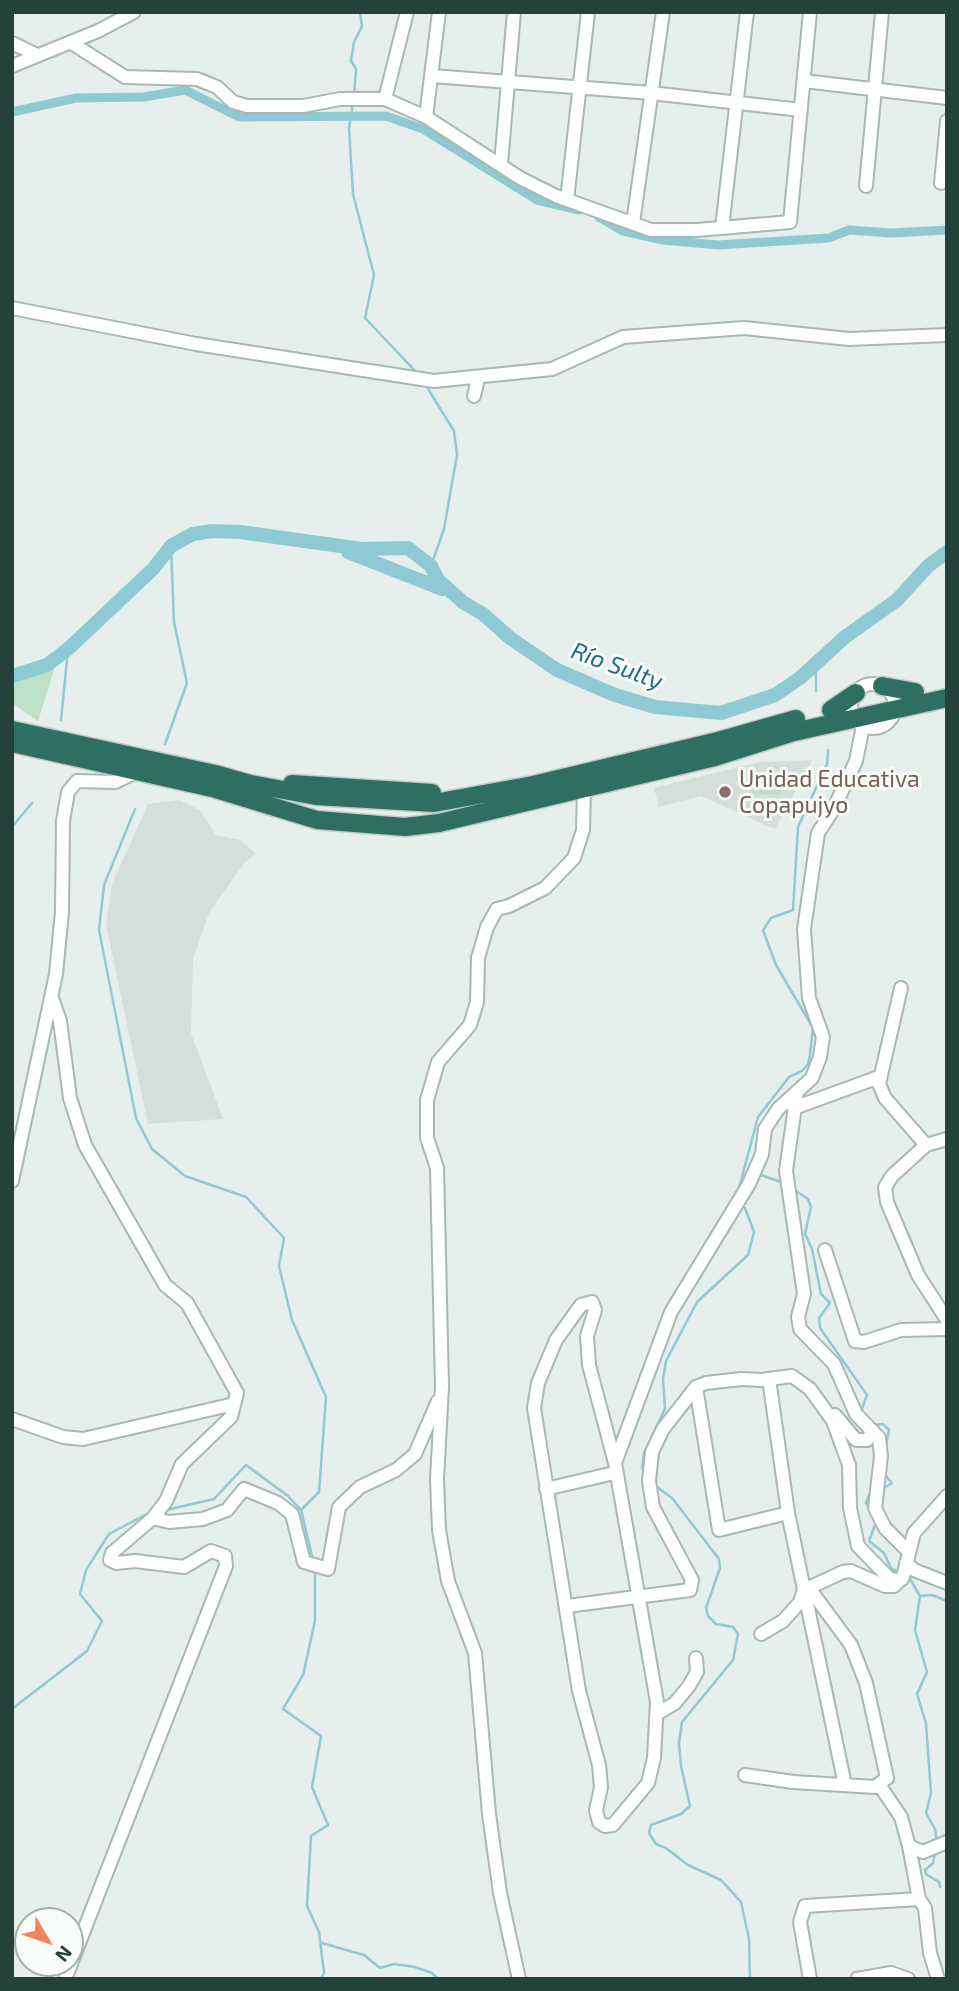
<!DOCTYPE html>
<html>
<head>
<meta charset="utf-8">
<style>
	body { margin:0 }
	#map { position:relative; width:959px; height:1991px; overflow:hidden; background:#e6efeb; font-family:"Exo 2",sans-serif }
	canvas { display:block }
	.frame { position:absolute; inset:0; border:14px solid #24423a; pointer-events:none }
	.north { position:absolute; left:14px; top:1907px; width:70px; height:70px; box-sizing:border-box; background:#f7fbf9; border:2px solid #a3b1ad; border-radius:50%; rotate:129deg; font-size:19px; font-weight:700; line-height:28px; text-align:center; color:#24423a }
	.north::after { content:''; display:block; margin:auto; width:24px; height:32px; background:#f4845f; clip-path:polygon(50% 0,100% 100%,50% 72%,0 100%) }
</style>
</head>
<body>
<div id="map">
<canvas width="959" height="1991"></canvas>
<div class="frame"></div>
<div class="north">N</div>
</div>
<script>
const ctx = document.querySelector('canvas').getContext('2d');
ctx.lineJoin = 'round';
function fillPath(path, color) {
  ctx.fillStyle = color;
  ctx.fill(path, 'evenodd');
}
function shape(rows) {
  const path = new Path2D();
  for (const r of rows) {
    if (r.length === 3) {
      path.moveTo(r[0] + r[2], r[1]);
      path.arc(r[0], r[1], r[2], 0, 2 * Math.PI);
      continue;
    }
    path.moveTo(r[0], r[1]);
    for (let i = 2; i < r.length; i += 2) path.lineTo(r[i], r[i + 1]);
  }
  return path;
}
function trace(path, color, width, dash) {
  ctx.strokeStyle = color;
  ctx.lineWidth = width;
  ctx.lineCap = dash ? 'butt' : 'round';
  ctx.setLineDash(dash || []);
  ctx.stroke(path);
}
function label(font, color, halo, rows, align = 'center') {
  ctx.font = font + ' "Exo 2",sans-serif';
  ctx.lineWidth = 6;
  ctx.setLineDash([]);
  ctx.textBaseline = 'middle';
  ctx.strokeStyle = halo;
  ctx.fillStyle = color;
  for (const [text, x, y, turn = 0] of rows) {
    ctx.save();
    ctx.translate(x, y);
    ctx.rotate((+turn || 0) * Math.PI / 180);
    ctx.textAlign = isNaN(turn) ? turn : align;
    if (halo) ctx.strokeText(text, 0, 0);
    ctx.fillText(text, 0, 0);
    ctx.restore();
  }
}
fillPath(shape([
	[812,760,775,829,701,796,659,807,654,788,760,762],
	[179,800,200,810,216,835,240,840,256,854,245,862,209,913,193,959,191,1033,223,1119,148,1124,106,925,112,884,148,804]
]), '#d4dfda');
fillPath(shape([
	[55,667,38,721,12,703,12,682],
	[751,774,780,774,781,794,751,794]
]), '#bfe0c8');
trace(shape([
	[354,96,356,69,351,61,354,42,362,26,360,12],
	[353,103,349,128,353,194,374,275,365,318,419,375],
	[428,389,454,431,457,455,444,529,431,566],
	[816,665,816,691],
	[61,720,68,649],
	[165,744,187,683,174,622,171,546],
	[135,809,104,885,99,930,136,1118,152,1149,185,1176,246,1197,284,1238,279,1266,292,1320,326,1397,319,1492,301,1510,288,1496,246,1465,214,1499,166,1510],
	[12,827,32,803],
	[761,1175,781,1182],
	[796,1191,808,1199,811,1207,805,1234,812,1249,821,1294,830,1303,819,1318,820,1328,867,1395,860,1414],
	[738,1192,758,1117,789,1077,802,1071,808,1064,810,1055,813,1028,776,965,763,930,771,918,793,910,798,827,827,764,828,750],
	[872,1425,883,1424,889,1430,886,1445],
	[645,1474,642,1468,644,1453,665,1409,663,1379,666,1361,697,1302,748,1255,754,1232,745,1208],
	[653,1484,672,1498,719,1559,720,1568,706,1608,708,1616,716,1624,733,1627,738,1634,733,1660,682,1722,679,1743,681,1766,690,1806,681,1814,651,1825,649,1833,656,1844,666,1848,688,1865,721,1880,741,1902,749,1939,750,1979],
	[881,1490,892,1483,886,1476],
	[869,1495,866,1503,870,1509],
	[301,1510,313,1560],
	[876,1522,869,1541,884,1553,891,1568,900,1573],
	[315,1570,315,1621,303,1675,283,1709,321,1736,312,1787,328,1825,311,1836,307,1906,319,1932,324,1973,321,1979],
	[909,1577,920,1596,932,1595,947,1601],
	[920,1596,915,1630,927,1672,917,1694,926,1723,931,1793,926,1813,935,1829,937,1843],
	[12,1709,87,1651,102,1621,80,1594,86,1570,109,1534,149,1513],
	[935,1853,933,1863,925,1870,926,1874,939,1882,940,1887],
	[322,1943,364,1955,380,1968,394,1964,415,1967,432,1973,438,1979]
]), '#8ec9d4', 2.5);
trace(shape([
	[12,112,76,98,144,97,185,90,239,117,386,116,423,129,537,200,579,210],
	[599,217,623,231,663,240,718,245,829,238,849,230,891,233,947,230]
]), '#8ec9d4', 9);
trace(shape([
	[348,552,442,589],
	[12,676,47,665,68,649,153,569,171,546,193,534,212,531,240,532,362,549,408,548,431,566,438,580,464,603,483,614,510,638,557,670,615,695,655,707,721,713,775,695,800,678,845,637,897,600,928,566,947,552]
]), '#8ec9d4', 14);
const minor = shape([
	[70,42,125,77,197,79,217,87,233,102,247,106,303,106,340,99,385,99,426,117,520,178,556,196,651,230,697,230,790,222,810,12],
	[12,43,37,55],
	[12,66,98,31,134,12],
	[432,76,651,93,801,110],
	[804,81,947,98],
	[385,99,407,12],
	[426,117,439,12],
	[501,164,514,12],
	[941,183,947,121],
	[866,186,882,12],
	[567,200,588,12],
	[633,223,663,12],
	[722,228,747,12],
	[12,308,196,344,434,381,552,369,623,337,744,328,849,339,947,335],
	[474,396,478,379],
	[873,706,22],
	[901,988,879,1084,885,1098,926,1145],
	[52,998,60,1021,70,1098,85,1145,165,1285,187,1303,237,1393,231,1417,182,1464,166,1501,153,1518,112,1553,110,1560,116,1563,135,1561,184,1567,211,1551,225,1556,226,1566,65,1979],
	[797,1092,786,1171,804,1294,798,1317,800,1329,834,1364,856,1414,879,1438,881,1456,875,1508,885,1528,908,1551],
	[794,1108,879,1077],
	[947,1139,926,1145,892,1176,885,1187,887,1202,918,1275,947,1320],
	[12,1181,56,974,62,912,63,821,68,792,77,781,115,782,136,772],
	[825,1250,855,1341,864,1342,901,1330,947,1329],
	[592,1302,595,1310,587,1336,589,1365,615,1463,657,1702,654,1758,648,1783,613,1825,605,1826,599,1822,596,1810,601,1787,599,1765,579,1691,534,1408,538,1383,556,1340,581,1305,592,1302],
	[769,1379,788,1513,845,1785],
	[696,1387,719,1530,788,1513],
	[835,1415,856,1440,867,1440,873,1431],
	[12,1419,63,1437,83,1439,234,1404],
	[615,1463,671,1312,749,1184,762,1154,765,1129,778,1109,812,1078,820,1057,823,1037,809,998,804,929,818,833,833,810,856,761,863,726],
	[546,1489,614,1473],
	[153,1518,169,1522,203,1519,227,1510,244,1489,278,1503,292,1514,304,1562,328,1569,339,1507,360,1487,396,1470,415,1454,438,1401],
	[906,1563,914,1570,947,1583],
	[567,1606,690,1590,692,1580,653,1507,649,1481,652,1452,663,1429,696,1387,706,1383,741,1379,761,1380,792,1376,810,1389,833,1421,849,1465,850,1508,858,1546,888,1577,894,1580,902,1579],
	[761,1634,783,1621,800,1602,804,1590,843,1572,851,1571,885,1586,894,1586,903,1577,914,1533,947,1496],
	[657,1714,675,1703,689,1686,697,1672,696,1658],
	[745,1775,793,1782,875,1787,887,1778,866,1683,851,1645,809,1588],
	[880,1786,901,1817,909,1846,923,1852,947,1842],
	[909,1846,919,1899],
	[519,1979,500,1893,489,1814,475,1653,448,1581,439,1530,437,1479,442,1387,437,1168,427,1138,427,1100,438,1062,470,1025,477,1002,478,958,487,927,497,909,509,906,545,888,574,858,583,830,584,787],
	[810,1979,800,1922,805,1906,919,1899,925,1908,930,1953,938,1979],
	[857,1979,891,1973,908,1979]
]);
const highway = shape([
	[882,686,915,692],
	[831,710,856,693],
	[12,730,215,774,261,787],
	[12,743,212,788,317,820,405,827,439,823,715,757,794,732,947,698],
	[251,784,316,796,434,803,533,785,718,741,796,719],
	[292,784,432,793]
]);
trace(minor, '#a8b8b2', 16);
trace(highway, '#c2cac8', 21);
trace(minor, '#fff', 12);
trace(highway, '#2f6f62', 18);
for (const [x, y, r, color] of [
	[725,792,7,"#8d6e63"]
]) {
  const dot = new Path2D();
  dot.arc(x, y, r, 0, 2 * Math.PI);
  ctx.fillStyle = color;
  ctx.fill(dot);
  trace(dot, '#f7fbf9', 2.5);
}
label('23px', '#785e54', '#f7fbf9', [
	["Unidad Educativa",739,779],
	["Copapujyo",739,805]
], 'left');
label('italic 24px', '#1c6f80', '#f7fbf9', [
	["Río Sulty",617,666,20]
]);
</script>
</body>
</html>
